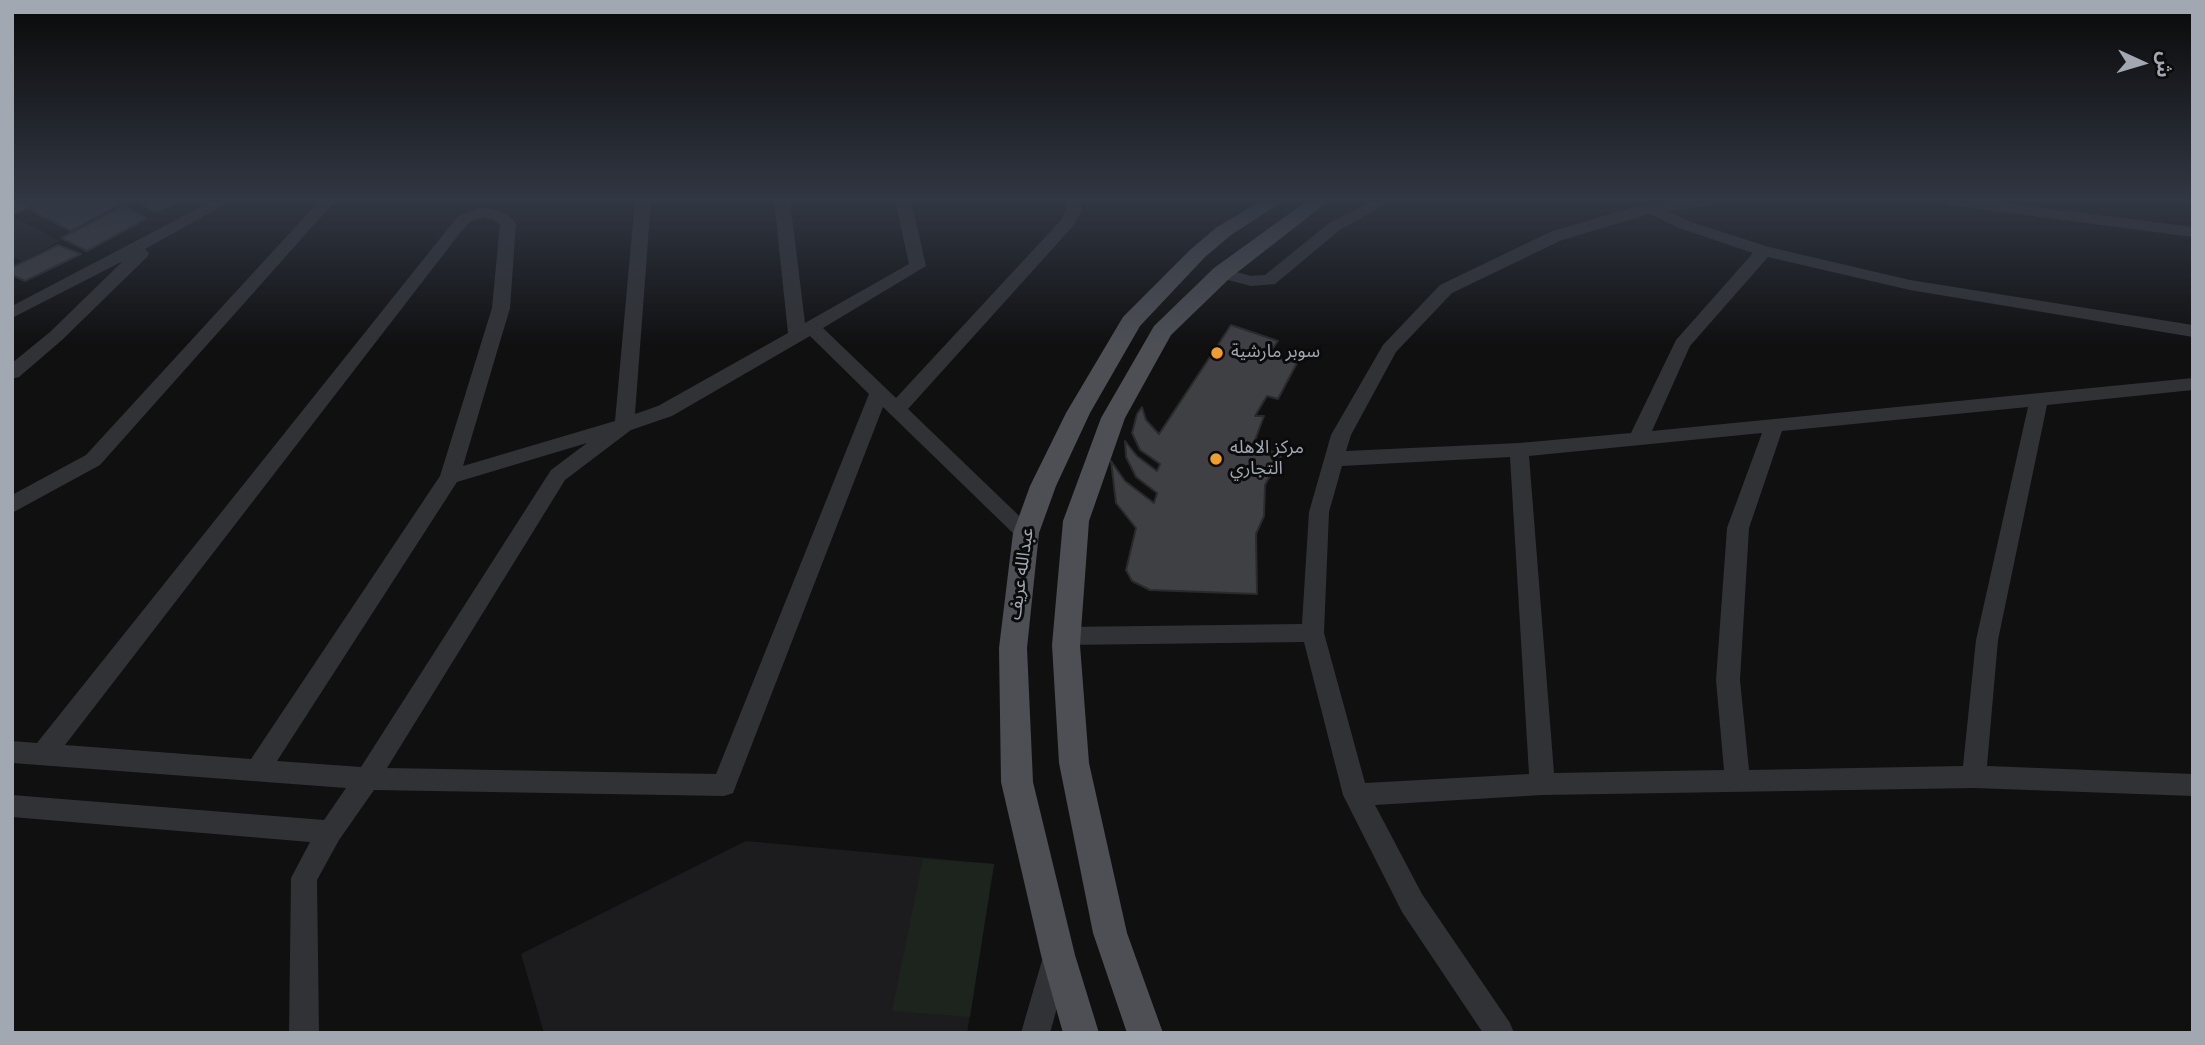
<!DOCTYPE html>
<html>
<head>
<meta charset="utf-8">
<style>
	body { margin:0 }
	#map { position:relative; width:2205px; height:1045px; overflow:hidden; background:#101011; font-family:Overpass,"Noto Sans Arabic",sans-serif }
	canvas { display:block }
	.frame { position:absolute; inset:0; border:14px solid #a1a8b2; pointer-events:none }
	.north { position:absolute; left:2107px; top:28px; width:70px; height:70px; -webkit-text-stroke:5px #0b0b0c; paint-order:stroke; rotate:94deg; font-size:19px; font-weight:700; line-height:28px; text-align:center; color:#a1a8b2 }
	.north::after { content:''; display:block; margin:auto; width:24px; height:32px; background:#a1a8b2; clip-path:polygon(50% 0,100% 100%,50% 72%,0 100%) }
</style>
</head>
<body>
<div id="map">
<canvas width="2205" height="1045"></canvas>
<div class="frame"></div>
<div class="north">ش</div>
</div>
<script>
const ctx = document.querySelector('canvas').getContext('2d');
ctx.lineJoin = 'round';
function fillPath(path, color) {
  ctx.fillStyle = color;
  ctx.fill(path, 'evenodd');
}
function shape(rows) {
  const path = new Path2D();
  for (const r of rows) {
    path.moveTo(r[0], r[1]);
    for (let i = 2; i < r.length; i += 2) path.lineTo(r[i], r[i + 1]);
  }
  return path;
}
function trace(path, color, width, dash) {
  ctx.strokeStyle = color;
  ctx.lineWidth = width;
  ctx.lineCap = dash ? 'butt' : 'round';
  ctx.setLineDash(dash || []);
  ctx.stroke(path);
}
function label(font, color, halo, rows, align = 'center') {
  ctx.font = font + ' Overpass,"Noto Sans Arabic",sans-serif';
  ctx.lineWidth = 6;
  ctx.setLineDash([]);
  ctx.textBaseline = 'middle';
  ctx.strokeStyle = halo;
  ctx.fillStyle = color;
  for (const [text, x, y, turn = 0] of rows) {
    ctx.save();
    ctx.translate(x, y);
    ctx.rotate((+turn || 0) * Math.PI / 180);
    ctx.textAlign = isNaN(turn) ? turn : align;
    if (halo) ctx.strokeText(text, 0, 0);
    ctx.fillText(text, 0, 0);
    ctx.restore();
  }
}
fillPath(shape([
	[12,216,60,241,22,261,12,256],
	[746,841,994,864,967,1033,544,1033,521,954]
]), '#1c1c1e');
fillPath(shape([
	[923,859,994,864,970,1017,892,1011]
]), '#1c241d');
const building = shape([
	[49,200,117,200,123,202,71,231,29,209,49,200],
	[149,200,182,200,157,212,141,204,149,200],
	[124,206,147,218,87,251,61,238,124,206],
	[58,245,81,254,25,281,12,275,12,267,58,245],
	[1231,325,1278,341,1268,355,1297,363,1278,399,1267,396,1255,416,1264,416,1254,443,1281,456,1265,485,1264,516,1256,534,1257,594,1150,590,1132,581,1126,570,1136,528,1116,503,1111,461,1125,481,1154,503,1157,493,1136,477,1126,457,1125,441,1137,456,1157,471,1160,464,1140,450,1132,433,1137,414,1142,407,1146,420,1159,434,1231,325]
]);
fillPath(building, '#3f4044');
trace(building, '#2a2a2d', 2);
fillPath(shape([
	[214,200,233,200,145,249,149,253,147,257,62,340,19,377,12,379,12,363,50,332,123,261,12,318,12,306,214,200],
	[320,200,336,200,100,465,12,513,12,495,86,455,320,200],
	[635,200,651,200,635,414,658,406,788,333,774,200,790,200,805,323,909,264,895,200,911,200,926,266,823,328,896,398,1061,220,1066,209,1064,200,1080,200,1082,209,1074,225,908,409,1037,533,1033,539,1026,541,1019,539,883,407,733,793,724,796,374,790,339,840,317,880,319,1033,289,1033,291,878,310,842,12,817,12,795,324,820,346,788,12,763,12,741,37,743,458,216,482,207,506,213,516,223,510,308,463,466,615,421,635,200],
	[483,217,494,220,500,224,492,308,440,476,251,759,65,745,460,233,470,222,483,217],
	[810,336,869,394,716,774,387,768,565,480,631,430,672,416,810,336],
	[587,443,551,470,361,767,277,761,457,482,587,443],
	[1374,200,1393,200,1341,229,1275,284,1251,286,1216,277,1213,273,1222,268,1251,276,1265,275,1329,223,1374,200],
	[1682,200,1720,200,1712,205,1669,211,1691,222,1769,247,1910,280,2193,325,2193,337,1910,290,1768,257,1690,346,1652,431,2193,378,2193,390,2047,405,1998,640,1987,766,2193,774,2193,796,1974,788,1542,795,1375,805,1422,894,1510,1023,1514,1033,1483,1033,1402,912,1343,795,1304,642,1066,645,1058,642,1055,636,1058,630,1066,627,1302,624,1309,512,1331,435,1383,345,1440,285,1550,232,1630,208,1682,200],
	[1650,214,1679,228,1753,253,1676,340,1631,433,1519,443,1346,451,1351,435,1396,352,1452,293,1562,240,1650,214],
	[2028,407,1976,640,1963,766,1749,770,1740,680,1749,528,1782,431,2028,407],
	[1762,433,1727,528,1716,680,1724,770,1554,773,1529,456,1762,433],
	[1510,457,1529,774,1365,783,1324,633,1329,512,1342,466,1510,457],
	[1940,200,1982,200,2193,227,2193,237,1948,205,1940,200],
	[1057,943,1067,947,1071,957,1050,1033,1021,1033,1043,957,1047,947,1057,943]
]), '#313236');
fillPath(shape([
	[16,200,41,200,38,204,12,215,12,201,16,200],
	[1262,200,1285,200,1231,235,1205,257,1140,326,1090,413,1056,486,1039,533,1027,648,1033,782,1075,955,1099,1033,1063,1033,1041,955,1001,782,999,648,1013,533,1030,486,1066,413,1123,317,1191,249,1217,227,1262,200],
	[1308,200,1330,200,1230,278,1171,335,1125,418,1089,521,1080,645,1089,763,1127,933,1163,1033,1127,1033,1093,933,1059,763,1052,645,1063,521,1101,418,1154,326,1214,268,1308,200]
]), '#4d4f55');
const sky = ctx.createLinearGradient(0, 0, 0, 346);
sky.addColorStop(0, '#090909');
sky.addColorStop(0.58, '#313743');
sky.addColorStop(1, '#31374300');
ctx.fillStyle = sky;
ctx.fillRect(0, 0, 2205, 346);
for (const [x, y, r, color] of [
	[1217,353,7,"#f19d29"],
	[1216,459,7,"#f19d29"]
]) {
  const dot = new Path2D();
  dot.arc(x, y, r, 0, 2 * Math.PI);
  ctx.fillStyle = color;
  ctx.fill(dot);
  trace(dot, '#0b0b0c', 2.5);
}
label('18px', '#a1a8b2', '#0b0b0c', [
	["سوبر مارشية",1231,353],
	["مركز الاهله",1230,449],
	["التجاري",1230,470]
], 'left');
label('18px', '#a1a8b2', '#0b0b0c', [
	["عبدالله عريف",1023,574,-82]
]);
</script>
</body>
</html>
